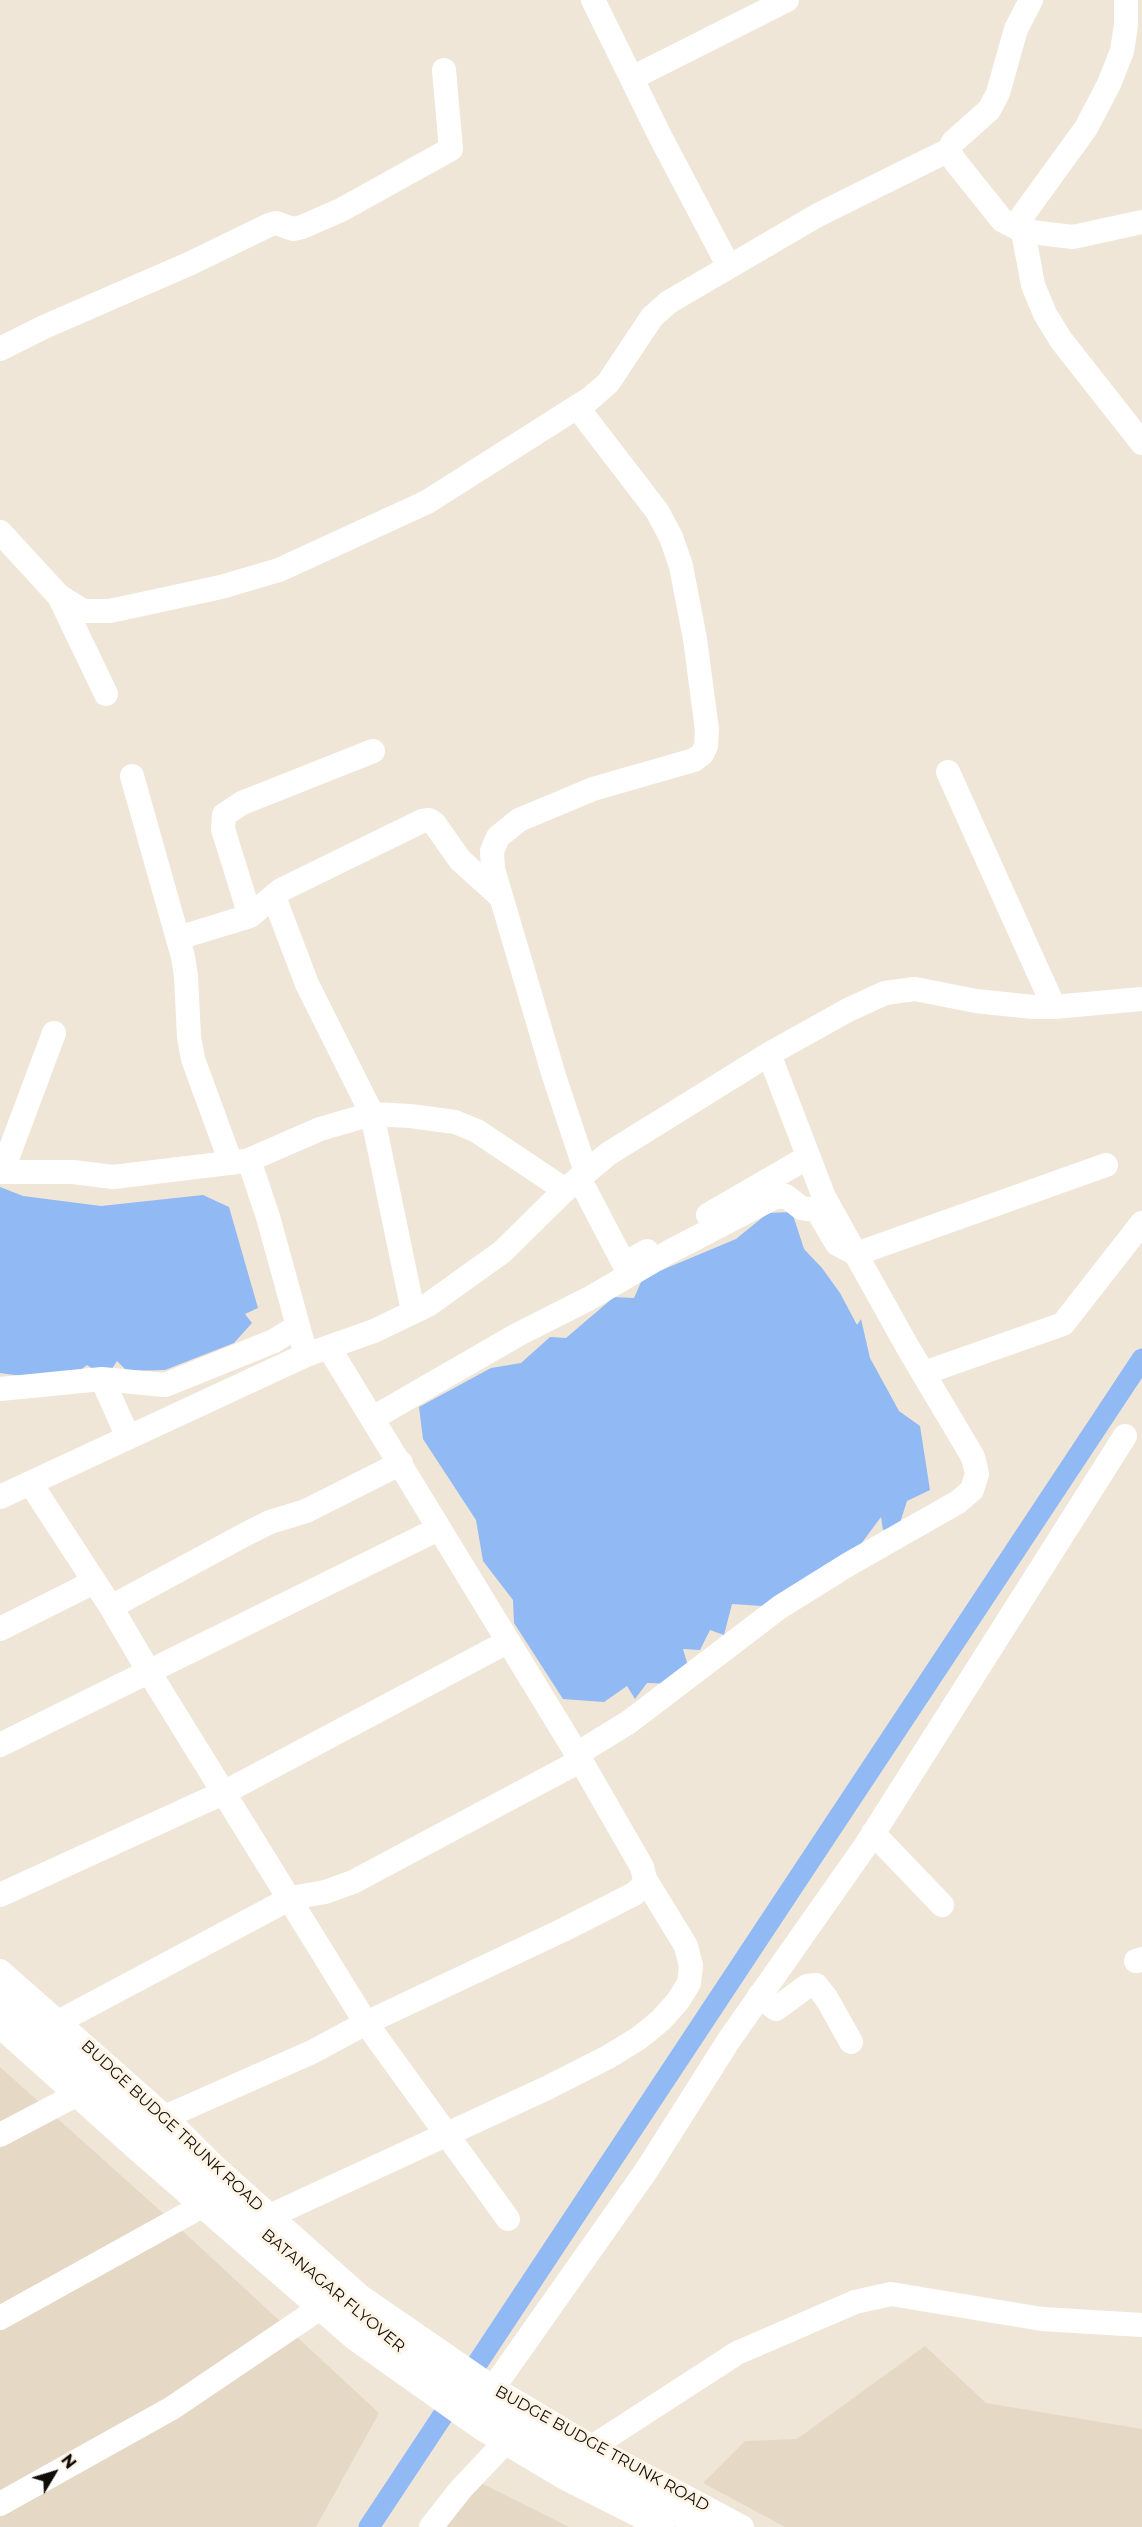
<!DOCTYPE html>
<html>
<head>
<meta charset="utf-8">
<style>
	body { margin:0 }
	#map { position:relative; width:1142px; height:2527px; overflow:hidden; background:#f0e6d8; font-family:Montserrat,sans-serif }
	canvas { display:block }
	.north { position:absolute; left:24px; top:2443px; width:60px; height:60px; -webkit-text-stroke:4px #fef4e5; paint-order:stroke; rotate:52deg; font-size:16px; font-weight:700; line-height:24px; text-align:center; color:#120f0a }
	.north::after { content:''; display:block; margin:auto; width:21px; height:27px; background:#120f0a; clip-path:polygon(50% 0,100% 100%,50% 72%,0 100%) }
</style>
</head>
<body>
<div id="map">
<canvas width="1142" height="2527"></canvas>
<div class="north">N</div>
</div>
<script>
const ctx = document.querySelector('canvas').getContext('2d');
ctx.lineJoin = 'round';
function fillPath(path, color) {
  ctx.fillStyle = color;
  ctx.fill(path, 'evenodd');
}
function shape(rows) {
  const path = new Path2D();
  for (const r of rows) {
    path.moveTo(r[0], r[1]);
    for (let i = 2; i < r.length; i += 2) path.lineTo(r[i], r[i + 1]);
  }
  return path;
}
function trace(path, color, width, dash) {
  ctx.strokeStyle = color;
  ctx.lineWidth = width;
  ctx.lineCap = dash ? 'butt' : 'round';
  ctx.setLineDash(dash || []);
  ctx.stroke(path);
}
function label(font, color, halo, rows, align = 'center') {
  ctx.font = font + ' Montserrat,sans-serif';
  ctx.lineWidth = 6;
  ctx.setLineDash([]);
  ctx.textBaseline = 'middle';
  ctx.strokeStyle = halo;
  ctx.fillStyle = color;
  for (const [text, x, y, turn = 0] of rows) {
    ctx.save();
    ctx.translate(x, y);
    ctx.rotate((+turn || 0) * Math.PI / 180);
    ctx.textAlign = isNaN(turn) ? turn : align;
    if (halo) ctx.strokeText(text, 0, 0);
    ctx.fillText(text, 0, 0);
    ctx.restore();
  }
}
fillPath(shape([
	[0,2067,174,2223,379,2413,316,2527,0,2527],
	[925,2346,986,2403,1142,2429,1142,2527,785,2527,703,2483,745,2441,797,2439],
	[463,2474,569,2527,428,2527]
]), '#e5d8c4');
fillPath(shape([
	[0,1187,23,1196,101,1206,203,1195,229,1207,258,1308,245,1314,252,1323,234,1343,165,1370,127,1371,117,1361,106,1378,87,1365,65,1382,0,1373],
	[792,1212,804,1249,822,1268,840,1293,857,1325,861,1319,870,1358,899,1411,920,1426,930,1490,907,1501,899,1526,883,1530,881,1517,858,1548,762,1606,732,1604,724,1635,710,1630,700,1650,683,1649,690,1673,681,1684,647,1683,635,1699,627,1686,604,1702,563,1699,514,1623,513,1600,483,1561,476,1520,423,1439,419,1407,491,1368,521,1363,550,1337,566,1338,614,1297,634,1298,648,1266,662,1270,736,1239,768,1213]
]), '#91b9f3');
trace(shape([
	[369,2527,1142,1359]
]), '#91b9f3', 21);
trace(shape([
	[593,0,661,138,729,267],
	[1031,0,1016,29,998,93,989,110,953,142,949,150,954,160,1002,220,1023,231,1073,237,1142,222],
	[632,78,787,0],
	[1015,226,1086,128,1109,84,1122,51,1126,25,1126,0],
	[1023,231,1033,285,1045,314,1061,340,1142,443],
	[0,349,44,327,191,263,269,225,276,223,293,229,302,227,341,210,451,149,444,70],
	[577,407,657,511,671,537,681,566,695,639,707,730,706,746,702,754,694,760,593,789,519,820,498,837,492,851,493,869,554,1076,586,1172],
	[0,532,59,596,83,611,110,611,221,587,279,570,427,502,591,398,608,383,652,317,669,302,818,215,949,150],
	[59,596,106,694],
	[948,772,1054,1007],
	[132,776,183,957,186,976,189,1037,193,1059,231,1163],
	[274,897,307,984,372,1114,413,1311],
	[250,916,223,829,224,815,242,803,373,751],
	[178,938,250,916,281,890,422,821,429,820,434,823,460,860,501,897],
	[0,1172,73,1172,113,1177,245,1161],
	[2,1172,54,1033],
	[579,1178,624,1264,647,1251],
	[708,1215,808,1157],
	[306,1355,268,1217,249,1160,320,1129,372,1114,410,1116,455,1122,477,1131,565,1190],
	[924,1373,1063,1324,1142,1223],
	[102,1379,128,1437],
	[0,1389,102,1379,165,1385,274,1341,298,1326],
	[373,1418,517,1335,590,1298,669,1252,773,1198,786,1196,801,1208,817,1210,837,1244,856,1254,1106,1165],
	[31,1484,111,1607,149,1672,366,2023,508,2219],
	[0,1497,306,1355,374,1331,428,1305,502,1252,565,1190,608,1154,769,1054,848,1010,885,993,915,989,976,1001,1033,1007,1054,1007,1142,999],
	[111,1607,246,1534,270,1522,306,1511,401,1463],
	[0,1629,94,1582],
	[0,1745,438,1529],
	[577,1754,629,1722,780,1607,849,1564,958,1502,972,1490,977,1474,973,1457,907,1346,824,1197,769,1054],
	[873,1833,942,1905],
	[0,1895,225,1792,507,1642],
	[1136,1961,1142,1959],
	[0,1971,165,2117,215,2167,361,2297,493,2388,592,2447,742,2527],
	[759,1996,776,2009,807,1986,816,1985,827,1999,851,2042],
	[58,2022,291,1898,325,1892,353,1882,580,1761],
	[0,2026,137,2149,354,2338,481,2428,563,2477,662,2527],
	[165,2117,312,2052,366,2023,563,1930,634,1894,642,1887,645,1879,642,1867,577,1754,329,1348],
	[0,2135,76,2095],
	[270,2216,547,2088,608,2057,639,2038,661,2020,678,2001,689,1983,691,1966,686,1946,645,1879],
	[0,2318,202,2206],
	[493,2388,646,2171,729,2040,866,1845,1125,1436],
	[592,2447,737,2353,855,2302,891,2294,1042,2319,1142,2325],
	[0,2504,172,2408,320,2308],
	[431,2527,461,2489,515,2432]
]), '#fff', 24);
trace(shape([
	[0,1998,362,2319,423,2364,495,2410,578,2459,708,2527]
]), '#fff', 30);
label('16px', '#120f0a', '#fef4e5', [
	["BUDGE BUDGE TRUNK ROAD",172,2126,43],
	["BATANAGAR FLYOVER",333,2291,40],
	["BUDGE BUDGE TRUNK ROAD",602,2449,29]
]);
</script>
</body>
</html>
